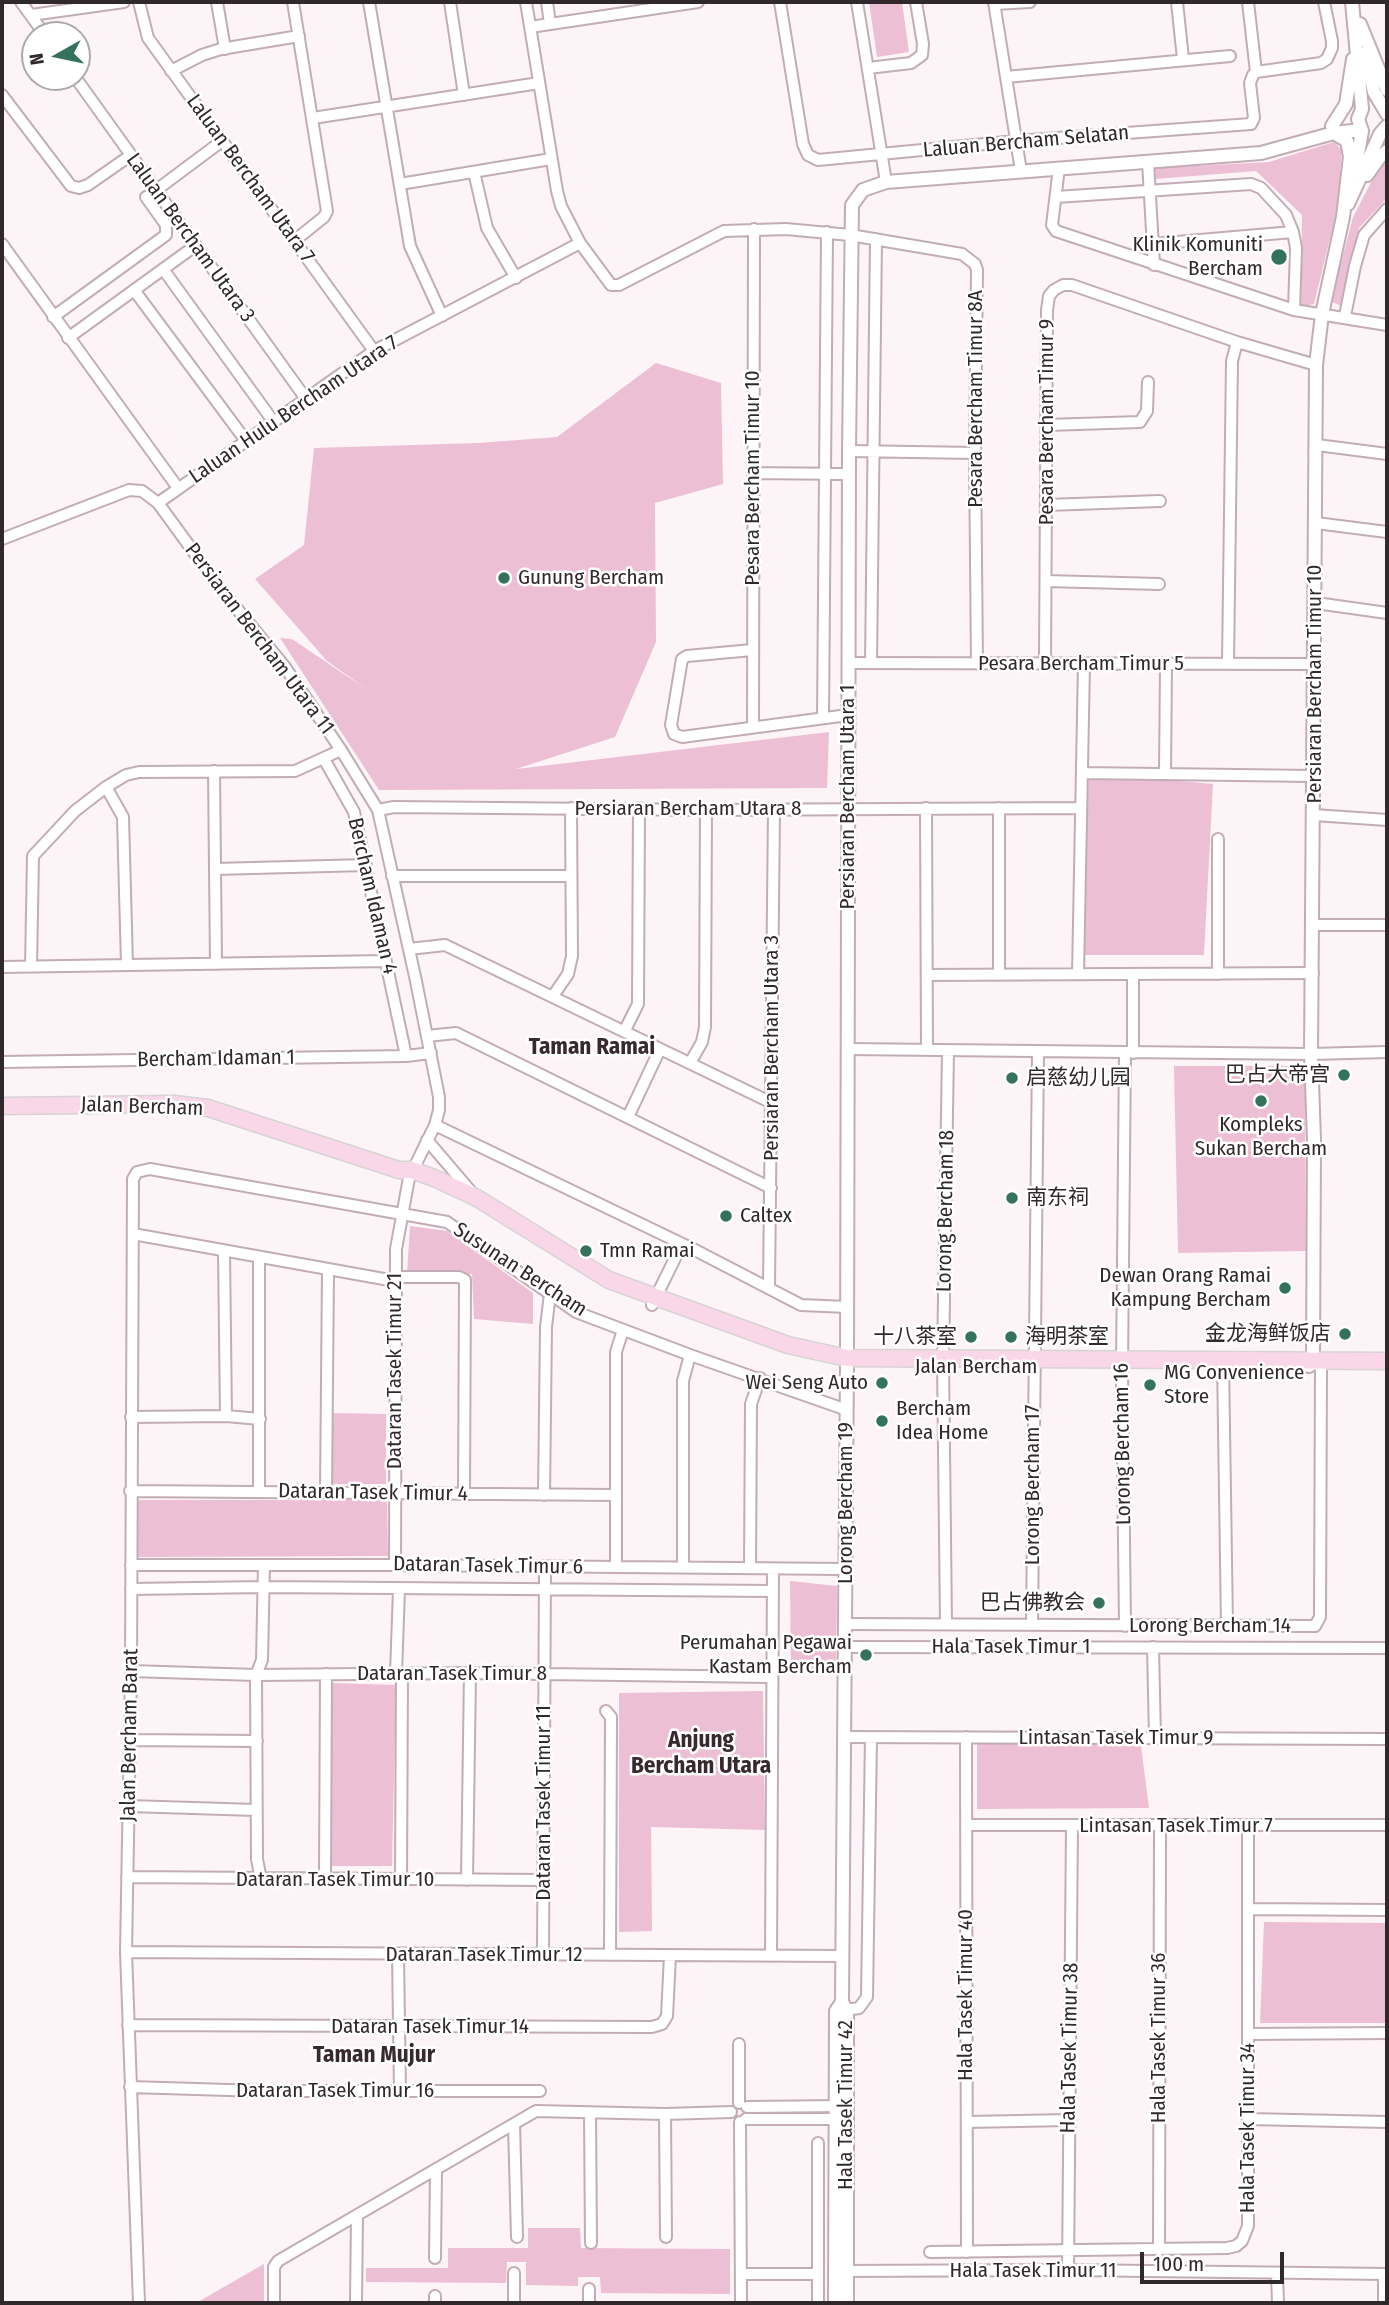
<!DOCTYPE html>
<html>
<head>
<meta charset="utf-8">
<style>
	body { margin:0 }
	#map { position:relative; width:1389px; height:2305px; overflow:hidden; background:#fdf4f8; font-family:"Fira Sans Condensed",sans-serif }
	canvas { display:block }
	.frame { position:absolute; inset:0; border:4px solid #31282c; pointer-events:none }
	.north { position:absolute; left:21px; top:21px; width:70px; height:70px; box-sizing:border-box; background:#fff; border:2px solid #ada9ab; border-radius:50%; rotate:261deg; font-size:19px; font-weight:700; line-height:28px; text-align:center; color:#31282c }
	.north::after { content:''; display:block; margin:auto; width:24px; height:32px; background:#34725e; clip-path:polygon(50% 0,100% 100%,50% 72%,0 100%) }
	.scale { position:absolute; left:1140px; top:2252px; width:144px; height:32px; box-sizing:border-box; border:4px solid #31282c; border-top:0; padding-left:9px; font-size:21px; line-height:24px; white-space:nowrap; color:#31282c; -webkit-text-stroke:5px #fff; paint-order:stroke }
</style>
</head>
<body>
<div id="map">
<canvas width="1389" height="2305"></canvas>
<div class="frame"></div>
<div class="north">N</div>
<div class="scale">100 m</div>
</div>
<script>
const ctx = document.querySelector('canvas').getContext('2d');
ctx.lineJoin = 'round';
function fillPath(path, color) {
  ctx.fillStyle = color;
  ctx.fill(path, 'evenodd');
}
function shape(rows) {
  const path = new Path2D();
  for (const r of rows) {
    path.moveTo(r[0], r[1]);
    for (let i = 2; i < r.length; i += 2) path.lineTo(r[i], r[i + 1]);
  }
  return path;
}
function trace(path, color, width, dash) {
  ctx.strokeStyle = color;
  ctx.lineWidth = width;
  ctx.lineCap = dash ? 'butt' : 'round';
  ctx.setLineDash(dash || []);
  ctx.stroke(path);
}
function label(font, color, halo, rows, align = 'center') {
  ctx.font = font + ' "Fira Sans Condensed","Noto Sans SC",sans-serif';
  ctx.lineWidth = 5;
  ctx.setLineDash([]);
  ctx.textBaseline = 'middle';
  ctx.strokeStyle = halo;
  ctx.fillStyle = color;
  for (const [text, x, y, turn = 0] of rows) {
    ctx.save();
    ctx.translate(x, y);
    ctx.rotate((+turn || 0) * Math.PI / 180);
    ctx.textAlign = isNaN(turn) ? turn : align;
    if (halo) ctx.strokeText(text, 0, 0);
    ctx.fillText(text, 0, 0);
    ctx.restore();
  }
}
fillPath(shape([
	[869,2,902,2,909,52,877,57],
	[1334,142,1342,150,1337,210,1314,304,1301,307,1302,215,1256,171,1156,179,1155,168,1269,162],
	[1387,160,1387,198,1359,228,1341,306,1331,301,1353,217,1381,163],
	[656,363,721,383,723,484,655,503,656,642,615,737,516,769,829,732,827,788,379,790,280,638,292,639,369,691,327,661,255,579,304,545,314,448,479,443,557,437],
	[1089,773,1213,784,1204,955,1082,955],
	[1174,1066,1305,1066,1306,1251,1178,1253],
	[410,1226,447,1231,533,1293,533,1324,474,1319,472,1274,407,1274],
	[332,1413,386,1414,386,1484,332,1484],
	[136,1500,387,1500,388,1556,137,1557],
	[790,1581,837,1586,836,1670,791,1667],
	[332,1683,396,1685,392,1866,332,1866],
	[763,1691,765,1830,651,1827,652,1931,619,1932,619,1693],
	[977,1743,1141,1746,1149,1808,977,1809],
	[1264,1922,1387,1923,1387,2023,1260,2023],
	[528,2228,580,2228,581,2248,730,2249,730,2294,601,2293,600,2277,578,2277,578,2286,526,2285,526,2262,507,2262,506,2283,366,2282,366,2268,448,2268,448,2248,528,2248],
	[264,2264,264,2303,196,2303]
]), '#edbfd4');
const minor = shape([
	[21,2,45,35],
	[139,2,148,38,374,351],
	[217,2,225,49],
	[293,2,327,211,324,217,294,241],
	[369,2,410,246,442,316],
	[450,2,464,95],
	[526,2,557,191,561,206,580,243,611,285,619,285,724,231,786,229,850,235,962,254,975,264,977,270,975,453,977,664],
	[547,2,550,24],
	[780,2,803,144,808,155,818,160,1016,141,1251,124,1254,118,1250,83,1253,75,1256,72,1248,2],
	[857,2,886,182],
	[994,2,1021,171],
	[1177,2,1183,59],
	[994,4,1030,2],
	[31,15,124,2],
	[530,27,698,2],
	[868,68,911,63,922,55,923,44,916,2],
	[171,71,202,55,221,49,299,36],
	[1256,72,1321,63,1327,59,1332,48,1332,41,1324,2],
	[75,77,306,399],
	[1006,77,1230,56],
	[2,95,71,186,79,188,88,185,131,155],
	[313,118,539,83],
	[1148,162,1154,265],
	[1059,168,1052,225,1056,231,1294,310,1387,325],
	[474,172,487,228,516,278],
	[400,184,551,159],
	[155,191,222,141],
	[1056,197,1251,184,1261,188,1286,215,1293,232,1296,248,1294,310],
	[2,244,178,488],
	[1153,244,1293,232],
	[163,269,273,421],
	[134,290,246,441],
	[1345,316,1355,266,1364,235,1387,209],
	[53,317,166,235,166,225,146,197],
	[68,338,195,246],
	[1047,425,1140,422,1147,411,1148,382],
	[1317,445,1387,454],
	[849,451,975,453],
	[753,473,849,474],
	[158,503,374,351,580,243],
	[1047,505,1160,501],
	[1316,523,1387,532],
	[2,539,129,490,142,491,158,503,220,588,285,667,341,750,378,810,416,981,439,1097,439,1110,435,1125,409,1178,396,1249,395,1565],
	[1046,581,1159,584],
	[1316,603,1387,613],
	[752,650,687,656,682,659,671,725,674,734,682,737,848,715],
	[848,663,1314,664],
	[871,663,876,239],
	[1045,664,1047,310,1049,296,1054,290,1063,285,1072,285,1237,342,1316,365],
	[1228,664,1232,361,1237,342],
	[823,718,827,232],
	[753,726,754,229],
	[324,759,354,812,406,1056],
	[214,771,216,964],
	[1082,773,1313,776],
	[1165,774,1166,664],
	[106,787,123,817,127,965],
	[926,808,927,1050],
	[378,810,394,807,706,810,1081,808],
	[1314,815,1387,820],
	[1218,839,1218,974],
	[215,869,366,865],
	[392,876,571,876],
	[1312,925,1387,925],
	[409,949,445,945,772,1103],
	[2,967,386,961],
	[31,967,33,856,75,811,106,787,126,775,139,772,295,771,341,750],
	[1078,974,1084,664],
	[1133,974,1133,1053],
	[928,975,1313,973],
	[999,975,999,808],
	[553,996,568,974,572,956,571,808],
	[625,1030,638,1004,639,808],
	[427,1036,456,1033,771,1188],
	[848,1049,1311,1054,1387,1052],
	[1125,1053,1122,1367,1125,1626],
	[2,1062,406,1056,431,1053],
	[690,1063,702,1042,705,1027,706,810],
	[628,1117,660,1049],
	[435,1125,693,1249,801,1305,847,1307],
	[427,1140,473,1194],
	[133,1234,395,1281],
	[224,1252,226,1416],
	[396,1277,459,1277,465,1280,464,1494],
	[769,1287,774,810],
	[652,1305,682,1244],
	[1223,1360,1227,1626],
	[131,1417,226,1416,260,1419],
	[130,1491,615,1495],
	[259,1491,259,1258],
	[326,1492,328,1271],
	[544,1495,546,1327,550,1294],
	[131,1565,395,1565,845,1569],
	[616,1567,616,1352,623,1330],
	[683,1567,683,1381,690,1355],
	[750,1568,751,1404,760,1378],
	[131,1589,264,1587,772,1591],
	[845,1624,1315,1626,1320,1617,1321,1368,1313,1360],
	[946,1624,943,1360,948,1051],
	[1032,1625,1038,1052],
	[845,1647,1387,1648],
	[1153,1647,1155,1738],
	[131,1671,256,1675,470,1673,772,1677],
	[396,1674,399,1589],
	[606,1711,611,1717,610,1955],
	[844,1737,1387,1739],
	[966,1737,967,2252],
	[130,1740,257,1741],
	[129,1806,256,1810],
	[966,1825,1387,1825],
	[127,1877,544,1880],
	[325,1878,326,1674],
	[261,1880,257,1859,256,1675,262,1660,264,1565],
	[401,1880,402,1674],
	[467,1880,470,1673],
	[1248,1909,1387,1910],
	[126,1952,842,1956],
	[543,1954,545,1568],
	[398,1955,400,2092],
	[771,1956,773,1569],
	[839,2011,859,2008,867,1997,871,1737],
	[128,2025,652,2027,662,2024,667,2016,670,1956],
	[1248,2034,1387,2033],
	[130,2087,261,2091,540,2091],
	[739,2103,739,2044],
	[747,2107,843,2106],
	[590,2113,591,2243],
	[665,2114,666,2237],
	[746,2119,844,2119],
	[1248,2119,1387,2122],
	[740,2122,741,2303],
	[967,2122,1069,2120],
	[514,2124,517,2237],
	[1159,2250,1160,1826],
	[930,2252,1227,2248,1236,2246,1242,2241,1248,2226,1248,1826],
	[435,2258,436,2169],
	[1068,2270,1072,1826],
	[841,2271,1068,2270,1387,2274],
	[741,2274,818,2274],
	[1277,2274,1278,2303],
	[1384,2274,1384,2303],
	[139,2303,126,1952,131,1671,133,1179,137,1172,150,1169,447,1222,576,1312,690,1355,847,1410],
	[274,2303,274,2267,278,2261,536,2111,665,2114,731,2112],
	[356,2303,357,2215],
	[435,2303,435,2296],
	[514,2303,514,2273],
	[589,2303,589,2289],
	[818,2303,818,2143]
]);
const tertiary = shape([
	[1352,2,1362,109,1358,119,1362,131,1355,170],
	[1360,24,1387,90],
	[1365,53,1374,92,1387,114],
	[1332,126,1346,104,1353,59],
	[1367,175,1379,158,1387,151],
	[1348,204,1380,134,1387,126],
	[1309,1366,1313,1360,1314,1140,1311,1054,1316,365,1322,314,1343,217,1350,156,1347,141,1334,133],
	[842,2002,847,2011,847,2303],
	[835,2303,836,2011,842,2002,847,1367,849,451,852,205,863,190,886,182,1261,153,1334,133,1361,130]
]);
const primary = shape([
	[2,1106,174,1104,208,1108,399,1170,412,1170,434,1178,477,1198,609,1280,788,1345,847,1358,1387,1361]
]);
trace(minor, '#c2acb6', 14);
trace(tertiary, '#c2acb6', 16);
trace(primary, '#d6d4d5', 19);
trace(minor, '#fff', 10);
trace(tertiary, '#fff', 12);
trace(primary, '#fad7e8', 16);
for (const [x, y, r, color] of [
	[1279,257,9,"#34725e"],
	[504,578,7,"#34725e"],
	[1344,1075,7,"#34725e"],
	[1012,1078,7,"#34725e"],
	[1261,1101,7,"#34725e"],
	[1012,1198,7,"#34725e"],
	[726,1216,7,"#34725e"],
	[586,1251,7,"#34725e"],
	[1285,1288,7,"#34725e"],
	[1345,1334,7,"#34725e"],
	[971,1337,7,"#34725e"],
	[1011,1337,7,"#34725e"],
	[882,1383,7,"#34725e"],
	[1150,1385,7,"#34725e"],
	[882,1421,7,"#34725e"],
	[1099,1603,7,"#34725e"],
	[866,1655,7,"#34725e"]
]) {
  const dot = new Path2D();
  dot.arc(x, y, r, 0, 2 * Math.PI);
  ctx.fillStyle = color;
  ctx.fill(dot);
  trace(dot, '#fff', 2.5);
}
label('21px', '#31282c', '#fff', [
	["Laluan Bercham Selatan",1026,142,-5],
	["Laluan Bercham Utara 7",250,179,54],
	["Laluan Bercham Utara 3",190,238,54],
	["Pesara Bercham Timur 8A",976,399,-90],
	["Laluan Hulu Bercham Utara 7",294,410,-34],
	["Pesara Bercham Timur 9",1047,422,-90],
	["Pesara Bercham Timur 10",753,478,-90],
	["Persiaran Bercham Utara 11",259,639,53],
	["Pesara Bercham Timur 5",1081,664],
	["Persiaran Bercham Timur 10",1315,684,-90],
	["Persiaran Bercham Utara 1",848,797,-90],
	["Persiaran Bercham Utara 8",688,809],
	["Bercham Idaman 4",372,896,77],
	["Persiaran Bercham Utara 3",772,1048,-90],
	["Bercham Idaman 1",216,1059,-1],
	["Jalan Bercham",142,1107,2],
	["Lorong Bercham 18",946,1211,-89],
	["Susunan Bercham",520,1270,33],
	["Jalan Bercham",976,1367],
	["Dataran Tasek Timur 21",395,1371,-90],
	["Lorong Bercham 16",1123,1444,-91],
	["Lorong Bercham 17",1033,1485,-90],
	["Dataran Tasek Timur 4",373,1493,1],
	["Lorong Bercham 19",846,1503,-90],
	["Dataran Tasek Timur 6",488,1566,1],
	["Lorong Bercham 14",1210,1626],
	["Hala Tasek Timur 1",1011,1647],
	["Dataran Tasek Timur 8",452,1674],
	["Jalan Bercham Barat",130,1735,-89],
	["Lintasan Tasek Timur 9",1116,1738],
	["Dataran Tasek Timur 11",544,1803,-90],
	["Lintasan Tasek Timur 7",1176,1826],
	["Dataran Tasek Timur 10",335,1880],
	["Dataran Tasek Timur 12",484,1955],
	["Hala Tasek Timur 40",966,1995,-90],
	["Dataran Tasek Timur 14",430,2027],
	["Hala Tasek Timur 36",1159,2038,-90],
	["Hala Tasek Timur 38",1070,2048,-89],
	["Dataran Tasek Timur 16",335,2091],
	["Hala Tasek Timur 42",846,2105,-90],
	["Hala Tasek Timur 34",1248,2128,-90],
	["Hala Tasek Timur 11",1033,2271]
]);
label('21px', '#31282c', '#fff', [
	["Klinik Komuniti",1263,245],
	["Bercham",1263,269],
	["Gunung Bercham",518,578,"left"],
	["巴占大帝宫",1330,1075],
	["启慈幼儿园",1026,1078,"left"],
	["Kompleks",1261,1125,"center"],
	["Sukan Bercham",1261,1149,"center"],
	["南东祠",1026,1198,"left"],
	["Caltex",740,1216,"left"],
	["Tmn Ramai",600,1251,"left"],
	["Dewan Orang Ramai",1271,1276],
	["Kampung Bercham",1271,1300],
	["金龙海鲜饭店",1331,1334],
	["十八茶室",957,1337],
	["海明茶室",1025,1337,"left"],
	["MG Convenience",1164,1373,"left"],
	["Store",1164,1397,"left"],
	["Wei Seng Auto",868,1383],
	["Bercham",896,1409,"left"],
	["Idea Home",896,1433,"left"],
	["巴占佛教会",1085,1603],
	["Perumahan Pegawai",852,1643],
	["Kastam Bercham",852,1667]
], 'right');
label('bold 23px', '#38282f', '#fff', [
	["Taman Ramai",592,1048],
	["Anjung",701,1741],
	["Bercham Utara",701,1767],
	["Taman Mujur",374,2056]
]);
</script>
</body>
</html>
